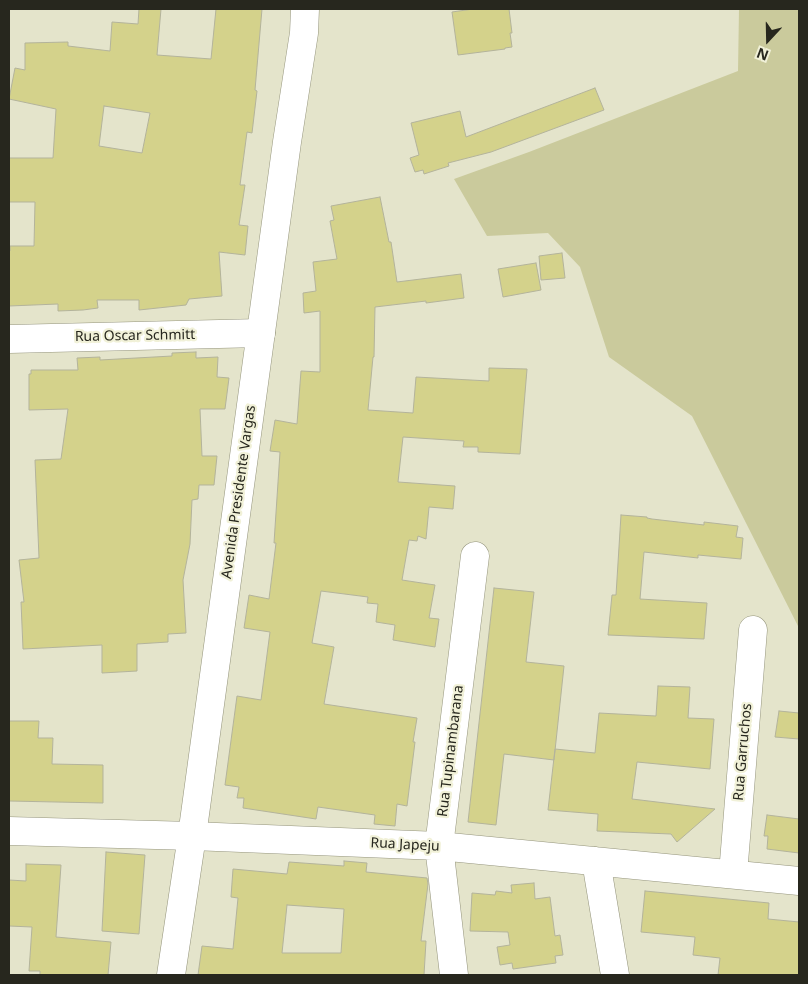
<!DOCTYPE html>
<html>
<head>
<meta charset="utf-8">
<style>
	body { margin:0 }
	#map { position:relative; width:808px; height:984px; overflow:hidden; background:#e4e4cb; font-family:"Noto Sans",sans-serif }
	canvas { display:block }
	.frame { position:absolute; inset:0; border:10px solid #27271e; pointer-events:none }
	.north { position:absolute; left:743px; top:15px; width:50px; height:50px; -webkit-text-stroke:4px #f1f1d8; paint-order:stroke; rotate:201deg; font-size:14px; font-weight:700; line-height:20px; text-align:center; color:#27271e }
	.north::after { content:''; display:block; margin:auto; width:18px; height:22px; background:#27271e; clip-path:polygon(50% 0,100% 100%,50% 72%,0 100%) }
</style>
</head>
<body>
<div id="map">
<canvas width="808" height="984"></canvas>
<div class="frame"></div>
<div class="north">N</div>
</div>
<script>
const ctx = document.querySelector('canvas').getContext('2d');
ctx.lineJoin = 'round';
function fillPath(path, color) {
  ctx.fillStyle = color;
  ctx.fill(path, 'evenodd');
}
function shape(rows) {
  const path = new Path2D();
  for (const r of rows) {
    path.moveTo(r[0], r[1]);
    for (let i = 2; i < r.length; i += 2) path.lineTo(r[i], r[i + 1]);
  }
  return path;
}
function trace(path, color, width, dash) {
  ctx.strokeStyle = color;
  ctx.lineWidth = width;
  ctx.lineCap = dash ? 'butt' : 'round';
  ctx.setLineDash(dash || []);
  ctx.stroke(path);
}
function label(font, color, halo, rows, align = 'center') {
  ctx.font = font + ' "Noto Sans",sans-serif';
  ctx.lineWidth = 4.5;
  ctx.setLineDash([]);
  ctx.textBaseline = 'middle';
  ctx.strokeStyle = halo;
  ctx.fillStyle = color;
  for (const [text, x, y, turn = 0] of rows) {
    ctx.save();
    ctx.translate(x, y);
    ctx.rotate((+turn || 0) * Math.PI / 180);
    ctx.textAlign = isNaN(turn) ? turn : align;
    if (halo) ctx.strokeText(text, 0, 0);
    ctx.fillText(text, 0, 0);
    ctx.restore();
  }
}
fillPath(shape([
	[739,9,799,9,799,628,692,416,609,357,580,267,548,233,487,236,454,179,529,152,738,71]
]), '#caca9c');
const building = shape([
	[139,9,161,9,157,55,211,59,216,9,262,9,255,90,257,91,252,133,247,132,240,185,245,185,239,225,248,226,245,255,219,252,222,296,189,299,186,305,139,310,139,300,97,300,98,308,83,310,58,311,58,304,9,306,9,251,10,251,10,246,34,246,35,202,9,202,9,158,53,158,56,109,9,99,15,68,25,70,25,43,68,42,68,46,110,51,112,22,138,24,139,9],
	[104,106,150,113,142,153,99,146,104,106],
	[473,9,509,9,512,33,510,33,512,47,505,48,505,49,458,55,452,12,473,9],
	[595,88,604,110,491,152,448,163,449,166,424,174,423,170,415,172,410,158,419,155,411,123,460,111,466,137,595,88],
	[380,197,389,242,391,242,397,282,461,274,464,298,426,303,426,301,375,307,374,357,373,357,368,410,413,413,416,377,489,381,489,368,527,369,520,454,478,452,478,447,463,447,464,441,403,437,398,482,455,486,453,509,429,507,426,539,418,536,417,541,409,540,402,580,435,585,429,618,439,619,435,647,393,640,395,625,376,622,378,604,367,603,368,597,321,591,312,643,334,647,324,704,417,718,413,742,415,742,407,806,397,804,395,826,374,824,375,815,318,807,316,819,243,808,244,798,237,798,239,787,225,785,237,696,261,700,270,632,244,628,249,595,269,599,276,543,274,543,280,452,270,451,275,420,297,424,301,371,320,372,320,311,304,313,303,293,316,291,313,262,337,259,330,221,334,220,331,206,380,197],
	[562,253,565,278,541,280,539,256,562,253],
	[536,263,541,290,503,297,498,269,536,263],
	[196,352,196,358,218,357,217,377,229,378,225,409,200,409,202,456,217,456,214,485,199,485,198,499,192,500,190,544,183,580,186,633,168,634,168,642,137,644,137,671,102,673,102,645,23,649,21,602,24,602,19,560,39,558,35,460,61,459,68,409,29,410,29,374,31,374,31,370,78,370,77,358,100,357,100,360,172,356,172,353,196,352],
	[621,515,647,517,647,518,652,519,704,525,704,522,738,526,736,537,743,538,741,559,698,555,698,558,644,552,640,599,707,603,704,639,608,635,612,595,616,595,621,515],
	[494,588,534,592,526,662,564,666,554,760,504,754,496,825,468,822,494,588],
	[658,686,690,687,688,718,714,719,710,769,637,762,632,799,715,809,677,842,671,834,597,831,598,814,548,810,555,749,595,753,599,713,656,716,658,686],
	[779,711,799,713,799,739,775,737,779,711],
	[9,721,39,721,38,738,53,738,52,764,103,765,103,803,9,801,9,721],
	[767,815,799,819,799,853,767,849,768,836,764,836,767,815],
	[106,852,145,855,139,934,102,931,106,852],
	[344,861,367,863,366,872,427,878,428,884,421,941,426,941,424,975,198,975,202,946,233,949,238,898,231,897,233,869,287,874,289,862,344,866,344,861],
	[287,905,344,909,341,953,282,953,287,905],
	[26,864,61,865,56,937,111,942,108,975,40,975,40,971,29,971,32,927,9,926,9,880,26,881,26,864],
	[534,883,535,899,550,897,555,936,560,935,563,955,555,956,556,963,513,969,512,963,500,965,497,947,510,945,508,932,470,931,472,893,495,895,496,891,512,893,511,885,534,883],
	[645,891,769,903,768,919,799,922,799,975,718,975,720,958,693,955,695,937,641,932,645,891]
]);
fillPath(building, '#d4d28b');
trace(building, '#b3b39b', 1);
const street = shape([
	[9,339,261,333],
	[9,831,192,836,439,846,799,881],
	[596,861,615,975],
	[733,874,753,630],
	[454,975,439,846,475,556]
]);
const secondary = shape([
	[171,975,192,836,287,142,304,33,305,9]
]);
trace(street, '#95957d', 29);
trace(secondary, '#95957d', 29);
trace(street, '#fff', 28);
trace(secondary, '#fff', 28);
label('14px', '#27271e', '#f1f1d8', [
	["Rua Oscar Schmitt",135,336,-1],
	["Avenida Presidente Vargas",239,492,-82],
	["Rua Tupinambarana",451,751,-83],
	["Rua Garruchos",743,752,-85],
	["Rua Japeju",405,845,3]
]);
</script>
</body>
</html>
